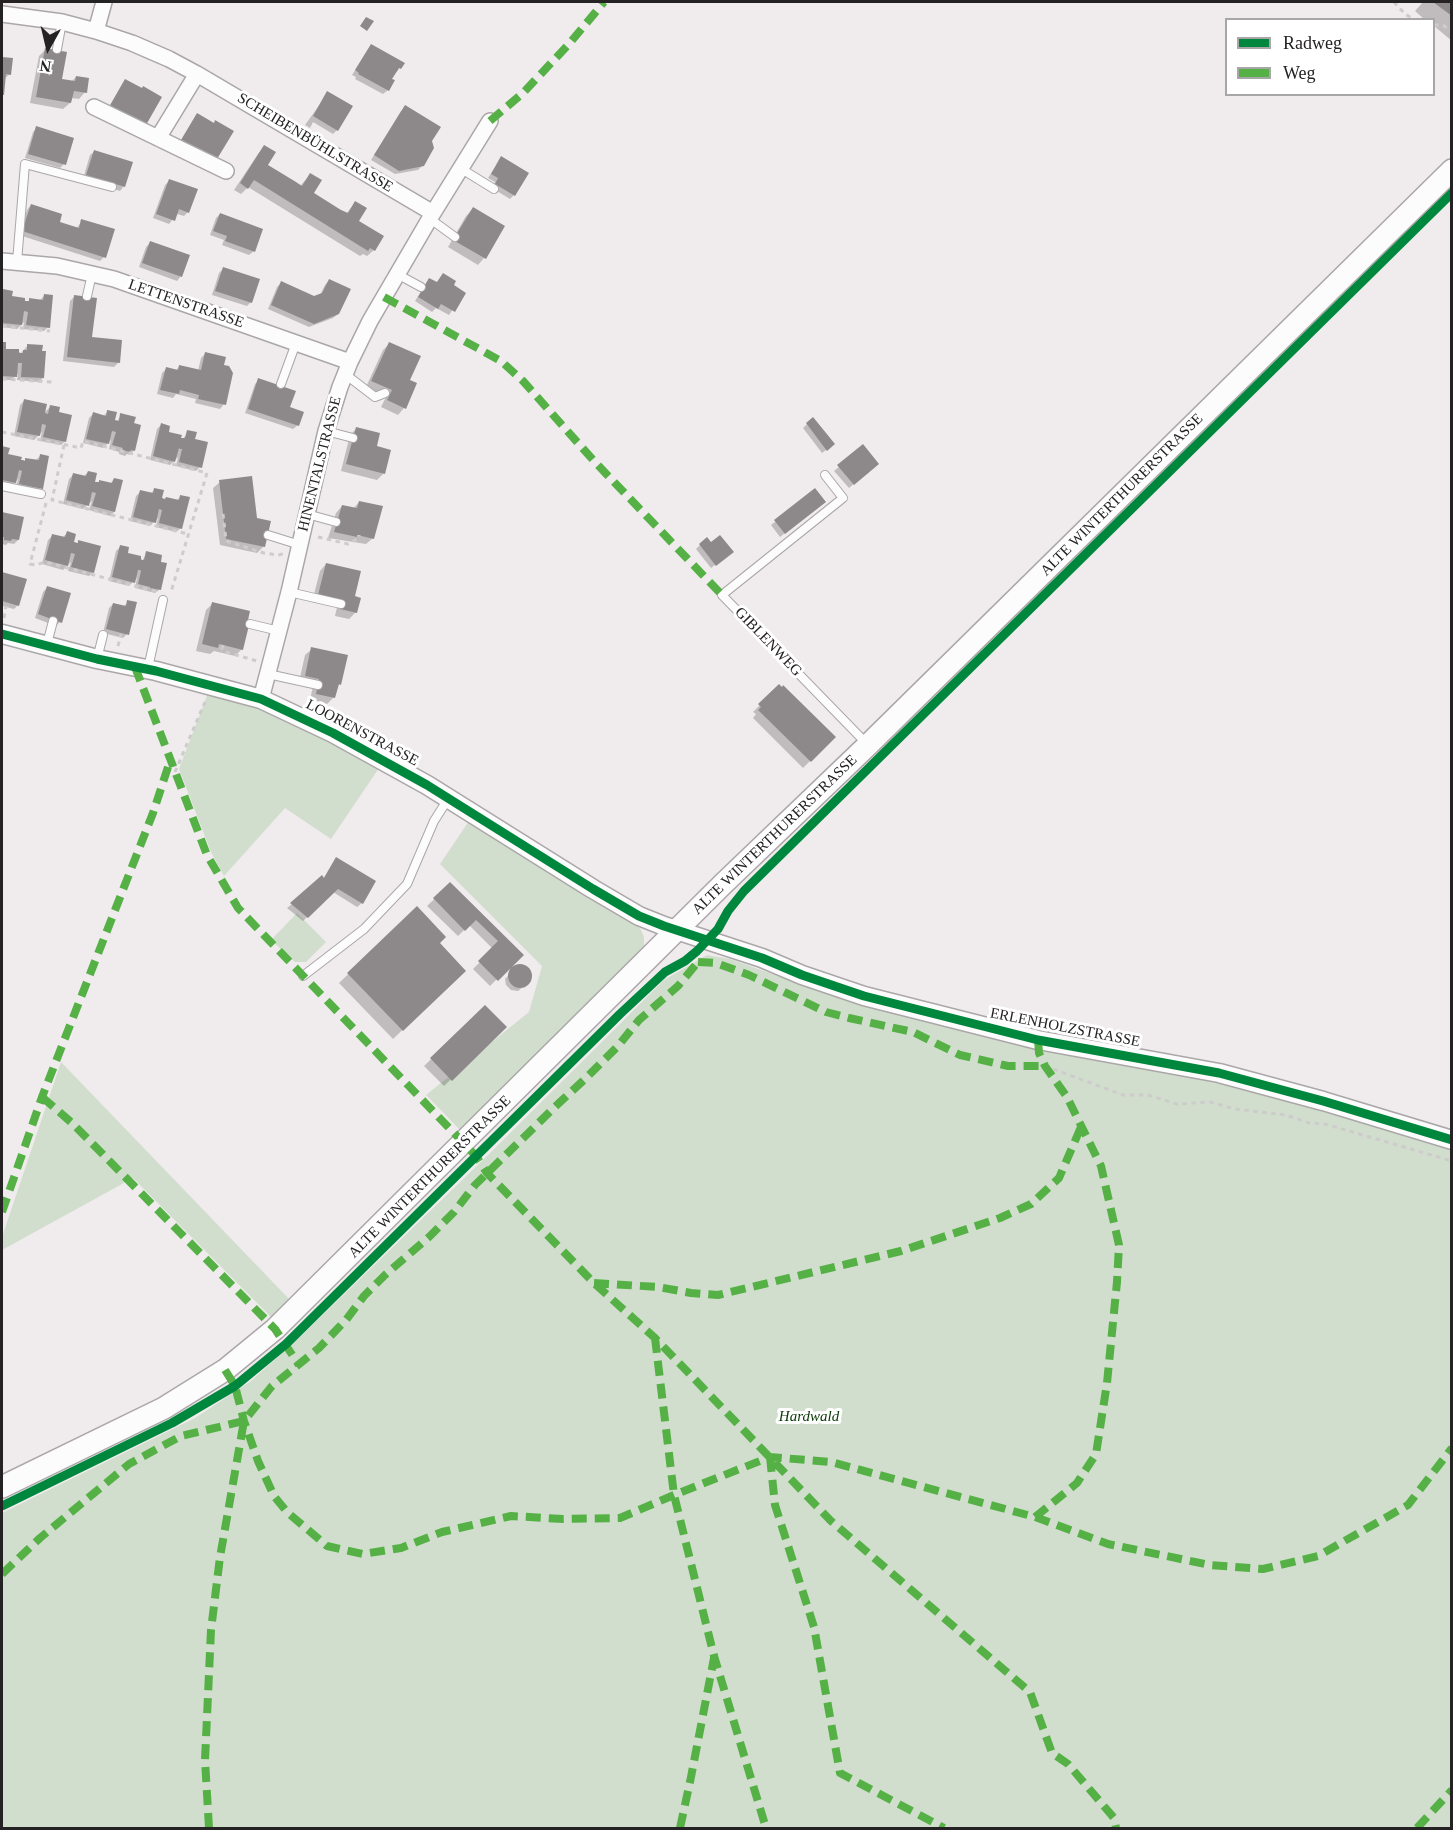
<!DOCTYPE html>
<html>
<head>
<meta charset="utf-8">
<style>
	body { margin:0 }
	#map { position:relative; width:1453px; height:1830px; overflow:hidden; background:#f0ebed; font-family:Georgia,serif }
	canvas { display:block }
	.frame { position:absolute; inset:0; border:3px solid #252223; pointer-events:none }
	.legend { position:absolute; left:1225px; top:18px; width:210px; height:78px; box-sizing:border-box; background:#fff; border:2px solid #a8a7a7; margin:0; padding:8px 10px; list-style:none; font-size:18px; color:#252223 }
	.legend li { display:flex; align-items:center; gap:12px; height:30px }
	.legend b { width:30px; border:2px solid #a8a7a7 }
	.north { position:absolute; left:18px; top:18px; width:60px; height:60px; -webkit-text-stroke:4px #fff; paint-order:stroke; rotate:188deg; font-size:16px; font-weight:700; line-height:24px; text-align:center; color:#252223 }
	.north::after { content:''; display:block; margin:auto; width:21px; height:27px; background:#252223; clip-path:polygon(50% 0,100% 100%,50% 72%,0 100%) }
</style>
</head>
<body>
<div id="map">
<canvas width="1453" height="1830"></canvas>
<div class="frame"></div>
<ul class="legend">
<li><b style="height:8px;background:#00873e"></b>Radweg</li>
<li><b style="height:8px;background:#55b145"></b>Weg</li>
</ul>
<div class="north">N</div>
</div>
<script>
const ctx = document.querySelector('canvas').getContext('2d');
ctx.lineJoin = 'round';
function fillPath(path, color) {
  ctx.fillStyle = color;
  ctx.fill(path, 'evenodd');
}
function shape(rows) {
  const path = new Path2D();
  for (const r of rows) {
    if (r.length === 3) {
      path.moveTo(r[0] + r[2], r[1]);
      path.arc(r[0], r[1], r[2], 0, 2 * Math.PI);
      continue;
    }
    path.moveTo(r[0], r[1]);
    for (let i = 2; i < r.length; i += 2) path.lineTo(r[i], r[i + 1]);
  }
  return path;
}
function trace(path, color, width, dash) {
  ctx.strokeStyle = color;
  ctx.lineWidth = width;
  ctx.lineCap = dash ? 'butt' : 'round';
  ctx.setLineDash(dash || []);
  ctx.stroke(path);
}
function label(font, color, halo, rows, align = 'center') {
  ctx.font = font + ' Georgia,serif';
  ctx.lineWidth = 6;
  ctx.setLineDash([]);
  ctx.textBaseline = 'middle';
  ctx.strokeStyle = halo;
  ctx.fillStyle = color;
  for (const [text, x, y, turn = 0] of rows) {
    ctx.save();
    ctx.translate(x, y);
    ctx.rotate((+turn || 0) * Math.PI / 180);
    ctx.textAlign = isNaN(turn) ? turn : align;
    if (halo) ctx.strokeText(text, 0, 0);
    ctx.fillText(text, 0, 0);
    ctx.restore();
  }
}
fillPath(shape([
	[208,693,259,709,331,739,379,768,331,839,285,808,224,876,211,852,179,769],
	[469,821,640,928,644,937,644,948,464,1134,426,1095,529,1012,542,966,440,864],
	[297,913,326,942,306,962,295,962,271,940],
	[707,955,730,959,851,1002,978,1035,1106,1062,1222,1083,1359,1120,1451,1149,1451,1828,2,1828,2,1513,195,1418,251,1381,304,1333,488,1155,664,980],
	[61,1062,292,1302,272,1318,133,1178,2,1250,2,1237]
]), '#d1decd');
fillPath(shape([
	[1423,2,1452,2,1452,41,1434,26,1434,20,1425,20,1415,11],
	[371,46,392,65,399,69,390,79,388,90,383,94,355,79,356,77,352,75],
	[46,49,60,80,71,82,76,77,85,92,79,99,71,98,70,103,63,109,30,103,39,56],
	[2,58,11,60,10,74,5,78,2,95],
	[328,93,337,130,333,134,313,122,310,128,305,125],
	[401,111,431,140,423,165,418,170,395,174,371,160],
	[197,115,216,158,178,145],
	[37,128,64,164,60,168,25,158,33,132],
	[264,147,266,165,300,186,310,175,312,193,346,214,355,203,357,221,374,250,367,256,363,254,360,256,248,187,241,194,234,190,258,154],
	[95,151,124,186,120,191,83,179,90,155],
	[501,158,514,195,510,199,492,188,495,182,488,178],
	[169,181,188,212,184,216,177,214,169,224,153,218,165,185],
	[31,205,58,223,76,229,82,221,104,257,100,261,19,235,27,210],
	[473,209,503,227,484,258,478,265,448,247,466,216],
	[220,214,254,251,249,255,222,245,224,240,210,235,216,218],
	[150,243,181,276,177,281,139,267,146,247],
	[223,269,251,302,247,306,212,295,219,273],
	[443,275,452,285,464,293,449,315,436,308,432,312,415,301,429,279,436,283],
	[329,281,338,314,333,318,309,327,268,309,277,287,281,283,314,298,320,295,325,285],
	[4,291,10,297,27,303,30,300,40,300,44,296,48,327,44,331,23,329,24,322,17,329,2,327,2,293],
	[74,297,91,338,118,363,114,367,63,361,70,301],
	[390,343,404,408,398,415,381,407,386,397,366,387,383,350],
	[2,344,4,344,4,350,20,354,28,345,43,378,39,382,17,380,18,374,11,380,2,380],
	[205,354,224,404,220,409,195,403,196,399,176,394,173,398,157,394,162,373,166,369,175,371,180,366,198,371,201,358],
	[259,380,298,425,293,429,245,413,255,384],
	[24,401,44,413,51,406,65,441,61,445,40,441,42,432,34,440,14,436,20,405],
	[108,412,113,423,116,423,121,415,134,450,130,455,127,454,125,456,119,454,119,452,109,449,111,440,103,448,83,443,89,418,93,414,103,416],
	[812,419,829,448,822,453,803,428],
	[161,425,167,433,183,439,188,432,193,440,200,467,196,471,176,466,178,457,170,465,150,460,157,429],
	[357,428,375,447,384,473,377,480,341,471,350,435],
	[863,447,873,468,849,488,834,471],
	[2,448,8,449,7,455,23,462,26,459,36,460,40,456,41,488,37,492,16,488,18,479,10,487,2,485],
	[88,472,93,483,110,484,114,479,114,512,110,516,89,510,92,501,83,509,63,504,69,479,73,475,83,477],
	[220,482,264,546,257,553,220,545,213,488],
	[155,489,160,499,176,501,181,496,181,528,176,532,156,527,158,518,150,526,130,521,136,496,140,492,150,494],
	[815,490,820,505,780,537,771,525],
	[359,502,373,538,366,544,328,538,336,513,342,506,353,509],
	[2,514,22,518,18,540,14,544,8,543,6,545,2,544],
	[67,533,72,543,77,544,79,542,93,572,89,576,68,571,71,562,63,570,42,564,48,540,53,535,62,538],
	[700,545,728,555,711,568,696,549],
	[120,547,126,554,142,561,147,553,160,589,155,593,135,588,137,578,129,586,109,581,116,551],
	[326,564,353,598,356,612,349,619,335,616,337,607,312,602,320,571],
	[2,573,25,580,18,605,14,609,2,606],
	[47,588,60,622,56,626,35,618,43,592],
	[128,602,127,634,123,638,103,633,109,608,113,604,124,606],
	[213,603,242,649,235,656,214,651,210,654,196,651,206,610],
	[312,649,340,684,336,687,334,697,327,704,310,700,313,686,299,682,305,655],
	[779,686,834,737,803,768,753,718,756,714,753,712],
	[333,863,362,903,357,907,333,892,303,921,287,908,323,879],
	[450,884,521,955,490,986,473,969,493,949,469,925,458,936,427,906],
	[417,908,438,943,464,971,393,1039,339,983],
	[520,965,526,967,530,972,529,982,518,991,511,990,506,985,505,979,517,966],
	[485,1007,505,1027,444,1086,424,1066]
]), '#0003');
fillPath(shape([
	[1433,2,1452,2,1452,16],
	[366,17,374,21,367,31,360,26],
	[371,44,405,63,401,69,399,68,392,79,395,80,389,91,358,74,359,73,355,70],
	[45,48,67,52,62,79,75,81,76,76,89,78,87,93,74,91,71,103,36,97],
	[2,57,13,58,11,75,6,74,4,95,2,95],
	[125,79,142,88,143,86,162,97,146,125,130,116,128,118,109,107],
	[327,91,353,106,338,131,313,116],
	[405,105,441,127,432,141,434,148,424,166,399,171,374,155],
	[197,113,214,123,215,120,234,131,217,159,201,149,200,152,181,140],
	[36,126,74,138,66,165,28,154],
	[264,145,276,152,268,165,296,182,302,186,310,173,322,180,314,193,341,210,348,213,355,201,367,208,359,221,384,236,375,251,370,248,368,251,254,180,248,189,240,183],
	[94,150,133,162,125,187,86,175],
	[501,156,529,173,515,196,495,184,498,178,491,174],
	[169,179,198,189,189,213,179,209,175,221,156,214],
	[31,204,62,214,60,222,79,228,81,219,115,229,106,258,22,231],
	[473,207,505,226,486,259,453,240],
	[220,213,263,229,255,252,225,241,227,236,213,231],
	[150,241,190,255,182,277,142,263],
	[223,267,260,279,252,303,215,291],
	[443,273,456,281,454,285,466,293,455,312,441,304,438,309,418,297,429,278,437,282],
	[329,279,351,289,339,314,314,324,271,305,281,281,314,296,322,293],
	[3,289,13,291,12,296,25,298,25,301,29,301,29,298,43,300,44,294,53,295,50,328,26,325,28,312,24,311,22,325,2,323],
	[74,295,97,298,92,337,122,340,120,363,67,357],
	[2,342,6,342,6,349,19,349,19,352,20,353,23,353,23,350,27,350,27,344,43,345,42,351,46,351,44,378,21,377,22,363,18,363,17,377,2,376],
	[389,342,421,356,410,380,417,383,406,409,387,400,392,390,371,381],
	[205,352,226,357,224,365,229,366,233,373,226,405,198,399,199,395,180,390,179,394,160,390,166,367,178,370,179,365,201,370],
	[258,378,296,391,290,407,304,412,299,426,248,409],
	[24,399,47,404,45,413,48,414,50,405,60,407,59,412,72,415,66,442,43,437,46,425,42,424,40,436,17,432],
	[107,410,117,412,115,420,119,421,120,413,136,417,134,423,141,425,135,451,131,450,130,452,122,450,123,448,112,445,116,432,112,431,109,444,86,439,93,412,106,416],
	[813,417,835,444,827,451,806,423],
	[161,423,170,426,169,432,182,435,181,438,185,438,187,430,197,432,195,439,208,442,202,468,179,462,182,449,180,449,179,448,175,462,153,456],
	[356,427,380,433,377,446,391,450,385,474,346,464],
	[863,444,879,464,854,485,837,465],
	[2,446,10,448,8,454,22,457,21,460,23,460,25,461,25,458,39,460,40,454,49,456,43,489,19,484,22,471,19,470,16,483,2,480],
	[88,471,97,473,95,482,99,482,99,480,112,483,114,478,123,480,115,512,92,506,96,493,92,492,89,506,66,500,73,473,86,476],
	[252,476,257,518,271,521,265,547,226,539,219,480],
	[154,488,164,490,162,498,165,499,166,497,179,500,180,495,190,497,182,529,159,523,162,510,159,509,156,523,133,517,140,490,153,493],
	[815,488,826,502,785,534,774,520],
	[359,501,383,506,374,539,357,535,357,537,334,532,342,505,357,508],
	[2,512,24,517,19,540,12,539,11,541,4,540,4,537,2,537],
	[67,531,76,534,74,542,78,543,78,540,101,546,94,573,71,567,75,554,71,553,68,566,45,560,52,534,65,537],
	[720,535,734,552,716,566,699,544,707,537,711,542],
	[120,545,129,547,128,553,141,556,141,559,142,560,144,560,146,551,162,555,161,562,167,563,161,590,150,588,150,587,138,584,141,571,140,570,138,570,135,583,112,577],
	[326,563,361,571,355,596,361,598,357,613,340,609,342,601,318,595],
	[2,572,27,579,19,606,2,601],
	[47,586,71,593,62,623,38,614],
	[127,600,137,602,129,635,106,629,113,603,126,606],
	[212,602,250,611,248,620,250,621,243,650,219,644,218,648,202,644],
	[311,647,348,655,341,685,339,684,335,698,316,694,319,679,305,676],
	[779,684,782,687,783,685,836,737,811,762,758,710,761,707,758,704],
	[336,857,376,881,363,904,338,889,308,918,290,903,322,875,324,878],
	[450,882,524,955,498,981,478,961,498,941,476,920,465,931,433,898],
	[417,906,446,937,440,943,466,971,403,1031,347,973],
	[520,976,12],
	[485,1005,507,1027,452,1081,430,1058]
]), '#8d898b');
const service = shape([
	[57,49,62,22],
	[460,168,494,189],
	[429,218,455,237],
	[17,262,25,164,112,187],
	[397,274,421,287],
	[87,296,92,274],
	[345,374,375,397,385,393],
	[281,384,296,343],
	[326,431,353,438],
	[825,475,843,498,722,595,867,744],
	[2,486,41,494],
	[307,514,336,522],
	[268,535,300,545],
	[289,592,341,604],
	[250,624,279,631],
	[47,644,53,621],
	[97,659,103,635],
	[148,668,163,600],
	[268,674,318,685],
	[303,976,364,929,407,884,434,821,448,799]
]);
const minor = shape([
	[2,14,62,22,96,31,132,43,169,59,197,74,433,213],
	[96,31,104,2],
	[94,107,226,171],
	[158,138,197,74],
	[2,261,57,266,114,279,350,362],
	[261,699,289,592,326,431,340,387,350,362,370,321,433,213,490,121]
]);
const tertiary = shape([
	[2,634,97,659,156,671,261,699,333,733,427,785,593,889,639,916,664,926,762,958,802,975,864,996,1038,1040,1219,1073,1323,1101,1452,1140]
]);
const secondary = shape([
	[2,1487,164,1408,225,1370,275,1329,723,884,868,745,1452,170]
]);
trace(service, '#aba7a9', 10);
trace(minor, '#aba7a9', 18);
trace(tertiary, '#aba7a9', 21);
trace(secondary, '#aba7a9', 24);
trace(shape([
	[1394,2,1405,14,1415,20],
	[1434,25,1443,25,1452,32],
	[2,326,50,331],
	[2,379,52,382],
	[2,432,81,448,83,441,207,473,171,592],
	[64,445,52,500,188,534],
	[46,503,30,564,36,565,45,562,158,592],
	[223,514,226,540,229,542,264,553,278,555,283,554],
	[318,537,348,544,359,538,359,535],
	[4,618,6,606],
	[223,645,222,649,226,652,257,661],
	[118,646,121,634],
	[175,772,205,702],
	[1045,1066,1123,1095,1148,1095,1177,1104,1210,1102,1235,1109,1286,1115,1309,1123,1325,1124,1452,1161]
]), '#cdcbcb', 3, [4.5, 4.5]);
trace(service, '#fdfcfc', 8);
trace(minor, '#fdfcfc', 15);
trace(tertiary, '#fdfcfc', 18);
trace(secondary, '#fdfcfc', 21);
trace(shape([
	[490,121,523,93,569,44,604,2],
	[384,297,501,361,523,381,594,461,722,595],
	[135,667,207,855,238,908,476,1156,487,1173,594,1283,655,1338,831,1521,1030,1692,1052,1753,1068,1764,1114,1818,1116,1828],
	[698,962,716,963,749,975,826,1012,849,1018,913,1032,960,1055,1008,1066,1045,1066],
	[42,1097,72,1123,275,1329,299,1365],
	[2,1212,42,1097,153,813,170,761],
	[594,1283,658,1287,691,1293,718,1295,901,1251,1000,1218,1031,1204,1059,1178,1081,1127],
	[655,1338,674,1495,714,1656,766,1828],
	[225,1370,235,1386,244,1421,258,1461,274,1496,287,1512,327,1546,363,1554,401,1548,442,1532,511,1516,563,1519,620,1518,674,1495,770,1457,831,1462,1035,1517,1108,1544,1210,1565,1263,1569,1318,1556,1408,1505,1452,1448],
	[770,1457,775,1505,814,1627,840,1773,944,1828],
	[1035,1517,1077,1483,1096,1454,1107,1383,1117,1282,1119,1245,1101,1166,1067,1097,1045,1066,1039,1053,1038,1040],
	[2,1574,40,1538,129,1464,181,1436,244,1421,272,1386,319,1348,346,1320,364,1296,385,1275,429,1237,454,1212,475,1185,559,1103,585,1079,618,1046,639,1020,678,986,698,962],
	[209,1828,205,1760,211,1630,220,1557,244,1421],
	[680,1828,691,1777,714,1658],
	[1417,1828,1452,1790]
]), '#55b145', 8, [15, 8]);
trace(shape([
	[2,634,97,659,156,671,261,699,333,733,427,785,593,889,639,916,664,926,762,958,802,975,864,996,1038,1040,1219,1073,1323,1101,1452,1140],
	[2,1506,172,1423,235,1386,286,1344,620,1014,665,972,685,961,697,951,718,929,728,911,744,891,1452,193]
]), '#00873e', 9);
label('15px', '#252223', '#fff', [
	["SCHEIBENBÜHLSTRASSE",315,143,31],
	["LETTENSTRASSE",186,304,19],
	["HINENTALSTRASSE",320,464,-76],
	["ALTE WINTERTHURERSTRASSE",1122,495,-45],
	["GIBLENWEG",768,642,46],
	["LOORENSTRASSE",362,733,28],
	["ALTE WINTERTHURERSTRASSE",775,835,-44],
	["ERLENHOLZSTRASSE",1065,1028,11],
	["ALTE WINTERTHURERSTRASSE",430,1177,-45]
]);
label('italic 15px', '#083804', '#fff', [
	["Hardwald",809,1417]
]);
</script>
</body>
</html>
